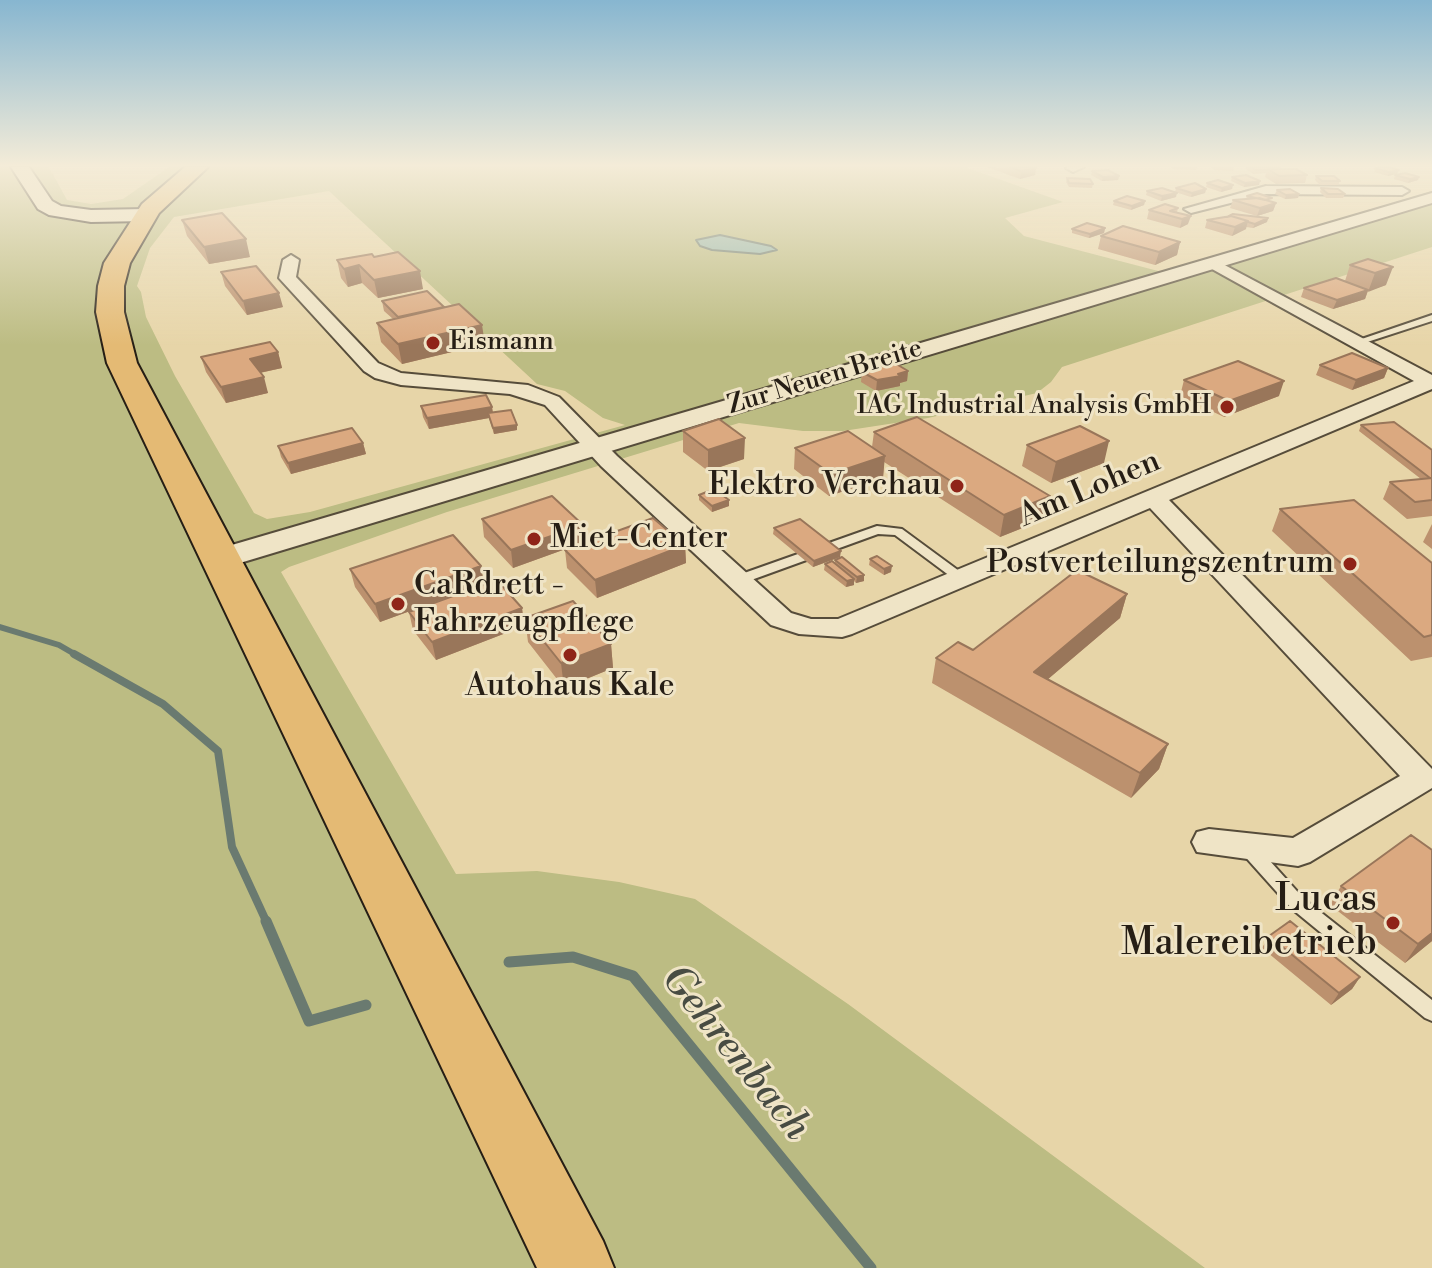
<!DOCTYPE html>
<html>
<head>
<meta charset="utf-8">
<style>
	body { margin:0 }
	canvas { display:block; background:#e7d5a8 }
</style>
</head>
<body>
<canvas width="1432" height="1268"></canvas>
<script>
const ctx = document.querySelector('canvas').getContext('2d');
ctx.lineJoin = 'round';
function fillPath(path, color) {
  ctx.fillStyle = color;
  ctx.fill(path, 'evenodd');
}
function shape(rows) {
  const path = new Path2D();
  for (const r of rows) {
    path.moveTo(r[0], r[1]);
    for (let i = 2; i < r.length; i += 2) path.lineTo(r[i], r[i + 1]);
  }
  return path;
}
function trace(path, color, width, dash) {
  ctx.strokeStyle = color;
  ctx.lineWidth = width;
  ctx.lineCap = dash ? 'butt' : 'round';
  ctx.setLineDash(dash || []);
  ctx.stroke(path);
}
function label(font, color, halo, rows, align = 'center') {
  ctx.font = font + ' "Libre Bodoni",serif';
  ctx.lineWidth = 6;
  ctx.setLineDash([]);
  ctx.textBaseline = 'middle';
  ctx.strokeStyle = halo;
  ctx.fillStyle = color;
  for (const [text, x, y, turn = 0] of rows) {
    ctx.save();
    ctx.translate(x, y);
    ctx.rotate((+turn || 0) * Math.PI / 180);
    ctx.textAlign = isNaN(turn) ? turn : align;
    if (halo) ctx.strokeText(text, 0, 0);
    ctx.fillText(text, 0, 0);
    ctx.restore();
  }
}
fillPath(shape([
	[0,167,49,167,67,200,91,204,123,199,169,167,965,167,1063,202,1005,218,1024,236,1162,272,1432,191,1432,247,1062,367,1051,382,1037,393,928,418,843,431,803,431,739,423,447,512,289,567,281,572,456,874,537,871,619,882,695,899,848,1004,1205,1268,0,1268],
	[329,191,537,384,565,391,603,418,625,425,310,512,267,519,254,513,175,376,146,317,141,292,137,286,150,248,174,217]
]), '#bcbc83');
const water = shape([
	[720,235,771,246,777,250,760,254,712,250,700,246,696,240,720,235]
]);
fillPath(water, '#97b8ad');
trace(water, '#6a7a70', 2);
trace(shape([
	[0,627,59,645,78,656]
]), '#6a7a70', 6);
trace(shape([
	[74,654,163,704,218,751,232,847,267,923]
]), '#6a7a70', 8);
trace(shape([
	[266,921,309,1021,366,1005],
	[509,962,573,957,633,976,871,1268]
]), '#6a7a70', 11);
const service = shape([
	[1432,315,1432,321,1358,345,1350,343,1432,315],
	[877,526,902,529,970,579,963,583,958,582,895,535,878,534,743,583,733,583,731,580,733,577,877,526],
	[1247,840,1253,842,1304,899,1432,1000,1432,1021,1425,1018,1292,909,1241,852,1238,847,1241,842,1247,840]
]);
const minor = shape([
	[1084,167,1073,172,1066,168,1067,167,1084,167],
	[1266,186,1402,187,1409,191,1402,195,1266,194,1191,213,1184,209,1266,186],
	[291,255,299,260,296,277,378,363,401,373,528,385,559,397,617,456,791,613,811,619,838,619,1414,381,1203,264,1205,261,1217,261,1432,375,1432,389,1169,500,1432,769,1432,788,1310,862,1298,866,1197,852,1192,842,1197,832,1209,829,1293,838,1400,776,1150,508,852,634,842,637,799,634,771,625,601,466,545,405,510,394,401,385,375,378,364,371,279,278,283,260,291,255]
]);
const tertiary = shape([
	[1432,193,1432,203,230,566,219,568,208,566,203,559,208,552,1432,193]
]);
const secondary = shape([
	[11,167,29,167,52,201,61,206,91,210,145,209,155,215,145,221,91,222,49,215,38,209,11,167]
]);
const primary = shape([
	[185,167,208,167,159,213,130,263,124,286,124,312,137,363,603,1241,614,1268,537,1268,107,363,96,312,98,286,104,263,142,204,185,167]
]);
trace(service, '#564c3a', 4);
trace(minor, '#564c3a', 4);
trace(tertiary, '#564c3a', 4);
trace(secondary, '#261e15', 4);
trace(primary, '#261e15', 4);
fillPath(service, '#efe4c6');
fillPath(minor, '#efe4c6');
fillPath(tertiary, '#efe4c6');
fillPath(secondary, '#efe4c6');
fillPath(primary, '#e4ba74');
fillPath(shape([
	[987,167,1036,168,1035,175,1020,179],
	[1171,167,1197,167,1196,170,1173,169],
	[1211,167,1234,167,1233,171,1214,170],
	[1246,167,1278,167,1307,175,1305,183,1276,184,1265,177,1266,173,1253,174,1246,169],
	[1375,168,1397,174,1388,176,1374,172],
	[1092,171,1119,176,1118,180,1102,181,1091,175],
	[1395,175,1418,180,1408,183,1394,179],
	[1316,176,1340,181,1338,185,1320,185,1315,180],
	[1232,177,1259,185,1244,187,1231,181],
	[1067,178,1093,184,1092,188,1069,187,1066,182],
	[1207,183,1232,189,1221,192,1206,187],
	[1176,188,1206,189,1205,193,1191,197,1175,192],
	[1321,188,1345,194,1343,198,1326,198,1320,192],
	[1277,190,1299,194,1298,198,1285,199,1275,194],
	[1147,191,1176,197,1161,201,1146,195],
	[1247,196,1276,203,1273,211,1257,216,1230,208,1233,200,1246,199],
	[1114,201,1145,201,1144,205,1131,210,1113,205],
	[1178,208,1177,212,1188,224,1180,228,1147,219,1149,210],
	[1268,218,1267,222,1253,228,1246,227,1246,229,1232,236,1205,228,1207,220],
	[182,220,250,257,209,264,187,236],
	[1105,228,1104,233,1089,238,1072,233,1072,229],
	[1101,236,1180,242,1177,255,1155,265,1098,249],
	[374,257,423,289,378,298,362,283,348,287,341,278,337,260],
	[1368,259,1386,285,1368,291,1365,299,1333,309,1301,297,1304,288,1345,281,1350,265],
	[221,272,283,307,247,315,225,286],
	[382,301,485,344,402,364,381,342,377,323,393,319,384,311],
	[278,352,282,368,260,373,268,393,226,403,206,372,201,357],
	[1320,365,1388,368,1384,378,1352,390,1316,375],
	[908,371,907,381,900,383,900,386,876,391,861,382,862,372],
	[1184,380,1279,396,1224,417,1180,396],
	[421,406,492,407,493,412,517,425,517,430,494,434,489,418,429,429,423,417],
	[1361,425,1432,450,1432,516,1407,519,1383,499,1390,482,1421,479,1359,431],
	[683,431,744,459,708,471,683,452],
	[874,432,1045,519,1000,537,884,462,883,478,829,496,794,469,795,448,872,447],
	[363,443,366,454,291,474,281,457,278,446],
	[1027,445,1104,463,1051,483,1022,466],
	[699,495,729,506,712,512,699,500],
	[1280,509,1432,563,1432,657,1411,661,1272,531],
	[482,519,583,525,585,542,513,568,484,537],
	[1432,524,1432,549,1423,542],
	[774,528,840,557,813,567,773,534],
	[685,545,686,563,597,598,567,568,565,550],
	[870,559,891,572,884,575,869,565],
	[835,560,864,581,856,583,854,581,854,585,846,587,824,570,825,564,835,563],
	[350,569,484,584,380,622,355,587],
	[1127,594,1120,618,1047,680,1168,744,1159,769,1131,798,932,683,936,658,973,650],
	[522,608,524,626,436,660,413,630,409,612],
	[525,618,611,644,613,668,564,688,528,642],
	[1432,850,1432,941,1405,963,1330,905,1341,886],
	[1269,936,1360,977,1352,989,1331,1005,1262,948]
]), '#bc916e');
fillPath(shape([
	[1036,168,1035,175,1020,179,1021,171],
	[1399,170,1397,174,1388,176,1389,172],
	[1119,176,1118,180,1102,181,1103,177],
	[1419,177,1418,180,1408,183,1410,179],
	[1260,181,1259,185,1244,187,1245,183],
	[1233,185,1232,189,1221,192,1222,188],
	[1206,189,1205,193,1191,197,1192,193],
	[1177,193,1176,197,1161,201,1162,196],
	[1299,194,1298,198,1285,199,1286,195],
	[1145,201,1144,205,1131,210,1132,206],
	[1276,203,1273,211,1257,216,1260,208],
	[1191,216,1188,224,1180,228,1182,219],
	[1268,218,1267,222,1253,228,1255,224],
	[1248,221,1246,229,1232,236,1235,227],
	[1105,228,1104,233,1089,238,1090,234],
	[246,239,250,257,209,264,204,247],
	[1180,242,1177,255,1155,265,1159,252],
	[359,265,362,283,348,287,344,269],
	[1393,267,1386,285,1368,292,1375,273],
	[420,271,423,289,378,298,374,280],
	[1368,290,1365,299,1333,309,1337,300],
	[279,293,283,307,247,315,243,301],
	[482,325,485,344,402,364,398,344],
	[278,352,282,368,254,374,250,359],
	[1388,368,1384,378,1352,390,1356,380],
	[908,371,907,381,900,383,900,386,876,391,877,380],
	[264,377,268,393,226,403,221,387],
	[1284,381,1279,396,1224,417,1229,401],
	[492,407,493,417,488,413,489,418,429,429,427,418],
	[517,425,517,430,494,434,493,428],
	[745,438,744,459,708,471,708,450],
	[1109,441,1104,463,1051,483,1056,462],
	[363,443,366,454,291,474,288,463],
	[885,456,883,478,829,496,831,474],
	[1050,496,1045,519,1000,537,1004,515],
	[729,500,729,506,712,512,712,506],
	[583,525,585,542,513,568,511,550],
	[685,545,686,563,597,598,595,580],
	[841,551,840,557,813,567,814,561],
	[481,566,484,584,380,622,375,604],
	[892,566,891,572,884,575,884,569],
	[864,575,864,581,856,583,857,577],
	[854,579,854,585,846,587,847,581],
	[1127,594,1120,618,1028,696,1034,672],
	[522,608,524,626,436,660,432,642],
	[611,644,613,668,564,688,561,663],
	[1168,744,1159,769,1131,798,1140,773],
	[1432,933,1432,941,1405,963,1418,944],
	[1360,977,1352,989,1331,1005,1339,993]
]), '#99765a');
const building = shape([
	[1010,167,1036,167,1036,168,1021,171,1010,167],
	[1251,167,1278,167,1281,169,1255,170,1251,167],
	[1379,167,1389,167,1399,170,1389,172,1375,168,1379,167],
	[1268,169,1296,169,1307,175,1279,176,1268,169],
	[1108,170,1119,176,1103,177,1092,171,1108,170],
	[1405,173,1419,177,1410,179,1395,175,1405,173],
	[1246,175,1260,181,1245,183,1232,177,1246,175],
	[1316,176,1334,176,1340,181,1322,181,1316,176],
	[1067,178,1090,179,1093,184,1069,183,1067,178],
	[1218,180,1233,185,1222,188,1207,183,1218,180],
	[1195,183,1206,189,1192,193,1176,188,1195,183],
	[1162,188,1177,193,1162,196,1147,191,1162,188],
	[1321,188,1338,189,1345,194,1328,194,1321,188],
	[1290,189,1299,194,1286,195,1277,190,1290,189],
	[1257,193,1272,198,1265,200,1247,196,1257,193],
	[1127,196,1145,201,1132,206,1114,201,1127,196],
	[1259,198,1276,203,1260,208,1233,200,1259,198],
	[1165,204,1178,208,1170,211,1191,216,1182,219,1149,210,1165,204],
	[222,213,246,239,204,247,182,220,222,213],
	[1233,214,1268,218,1255,224,1248,222,1248,221,1231,216,1227,217,1233,214],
	[1231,216,1248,221,1235,227,1207,220,1231,216],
	[1087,223,1105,228,1090,234,1072,229,1087,223],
	[1123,226,1180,242,1159,252,1101,236,1123,226],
	[398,252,420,271,374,280,359,265,344,269,337,260,372,254,374,257,398,252],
	[1368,259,1393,267,1375,273,1350,265,1368,259],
	[256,266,279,293,243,301,221,272,256,266],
	[1336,278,1368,290,1337,300,1304,288,1336,278],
	[427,291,444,307,398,317,382,301,427,291],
	[459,304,482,325,398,344,377,323,459,304],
	[270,342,278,352,250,359,264,377,221,387,201,357,270,342],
	[1352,353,1388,368,1356,380,1320,365,1352,353],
	[1238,361,1284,381,1229,401,1184,380,1238,361],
	[893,362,908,371,898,374,901,376,877,380,862,372,893,362],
	[486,395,492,407,427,418,421,406,486,395],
	[511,410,517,425,493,428,488,413,511,410],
	[917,417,1050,496,1004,515,874,432,917,417],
	[719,419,745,438,708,450,683,431,719,419],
	[1394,422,1432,450,1432,478,1430,478,1361,425,1394,422],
	[1080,426,1109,441,1056,462,1027,445,1080,426],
	[352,428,363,443,288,463,278,446,352,428],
	[848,431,885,456,831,474,795,448,848,431],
	[1432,478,1432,500,1415,502,1390,482,1432,478],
	[714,489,729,500,712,506,699,495,714,489],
	[552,496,583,525,511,550,482,519,552,496],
	[1354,500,1432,563,1432,635,1424,637,1280,509,1354,500],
	[653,518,685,545,595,580,565,550,653,518],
	[800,519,841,551,814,561,774,528,800,519],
	[453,535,481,566,375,604,350,569,453,535],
	[877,556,892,566,884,569,870,559,877,556],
	[842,557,864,575,857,577,835,560,842,557],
	[832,561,854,579,847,581,825,564,832,561],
	[1077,570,1127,594,1034,672,1168,744,1140,773,936,658,958,642,973,650,1077,570],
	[497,580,522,608,432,642,409,612,497,580],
	[573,601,611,644,561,663,525,618,573,601],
	[1411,835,1432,850,1432,933,1418,944,1341,886,1411,835],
	[1290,921,1360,977,1339,993,1269,936,1290,921]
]);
fillPath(building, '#dba980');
trace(building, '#99765a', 2);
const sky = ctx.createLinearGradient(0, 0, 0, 345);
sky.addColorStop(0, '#87b6d0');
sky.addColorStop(0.48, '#f4ecd8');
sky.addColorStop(1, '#f4ecd800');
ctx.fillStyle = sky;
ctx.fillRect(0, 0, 1432, 345);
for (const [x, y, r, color] of [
	[433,343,8,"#8f2418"],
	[1227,407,8,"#8f2418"],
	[957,486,8,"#8f2418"],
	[534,539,8,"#8f2418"],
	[1350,564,8,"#8f2418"],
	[398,604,8,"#8f2418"],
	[570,655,8,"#8f2418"],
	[1393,923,8,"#8f2418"]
]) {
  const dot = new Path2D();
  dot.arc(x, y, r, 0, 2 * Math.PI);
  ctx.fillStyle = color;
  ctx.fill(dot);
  trace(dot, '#efe4c6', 3);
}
label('26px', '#261e15', '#efe4c6', [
	["Eismann",449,343],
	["IAG Industrial Analysis GmbH",1211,407,"right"]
], 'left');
label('26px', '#261e15', '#efe4c6', [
	["Zur Neuen Breite",825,378,-17]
]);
label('32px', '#261e15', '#efe4c6', [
	["Elektro Verchau",941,486],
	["Miet-Center",550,539,"left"],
	["Postverteilungszentrum",1334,564],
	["CaRdrett -",414,586,"left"],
	["Fahrzeugpflege",414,623,"left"],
	["Autohaus Kale",570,687,"center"]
], 'right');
label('32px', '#261e15', '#efe4c6', [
	["Am Lohen",1090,490,-23]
]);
label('38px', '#261e15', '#efe4c6', [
	["Lucas",1377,901],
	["Malereibetrieb",1377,945]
], 'right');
label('italic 40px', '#484c43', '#efe4c6', [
	["Gehrenbach",734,1054,51]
]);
</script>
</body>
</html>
